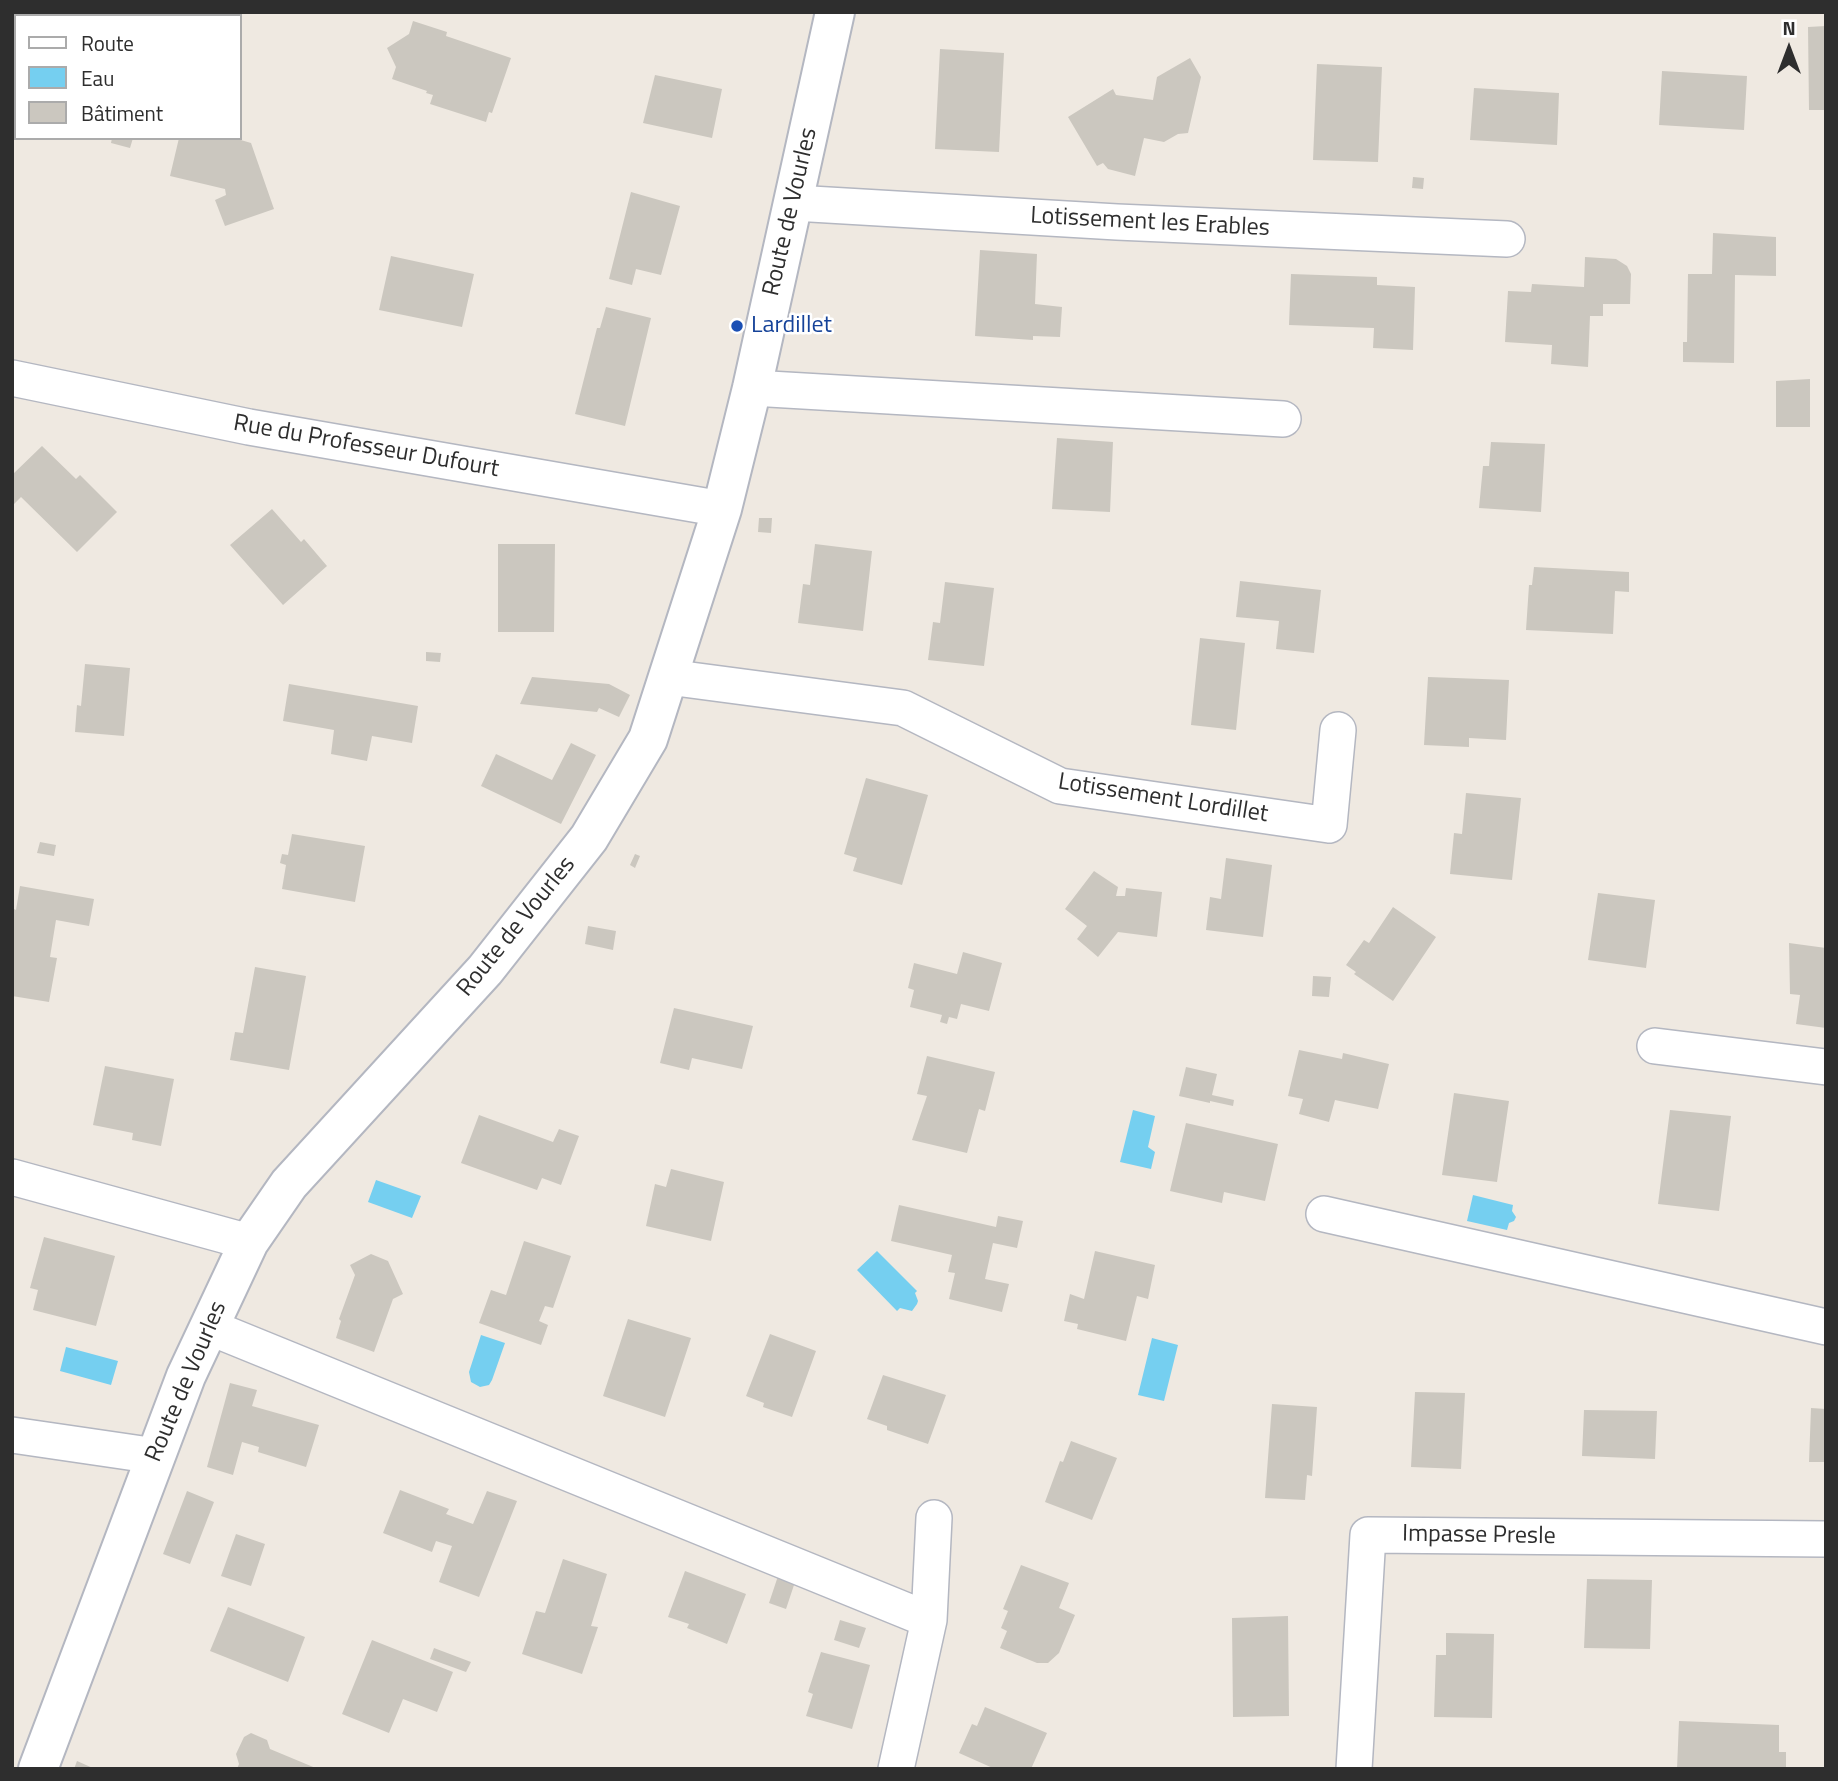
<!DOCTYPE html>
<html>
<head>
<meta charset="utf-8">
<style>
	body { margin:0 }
	#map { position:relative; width:1838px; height:1781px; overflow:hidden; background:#efe9e1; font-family:"Titillium Web",sans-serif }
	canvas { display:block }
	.frame { position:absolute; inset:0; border:14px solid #2e2e2e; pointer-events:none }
	.legend { position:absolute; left:14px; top:14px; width:228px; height:126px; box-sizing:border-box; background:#fff; border:2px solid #ababab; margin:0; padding:9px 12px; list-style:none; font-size:21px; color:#2e2e2e }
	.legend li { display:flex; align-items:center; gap:14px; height:35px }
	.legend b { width:35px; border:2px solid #ababab }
	.north { position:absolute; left:1754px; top:14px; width:70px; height:70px; -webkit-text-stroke:5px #fff; paint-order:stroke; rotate:0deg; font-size:19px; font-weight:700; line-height:28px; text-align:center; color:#2e2e2e }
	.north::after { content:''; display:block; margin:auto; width:24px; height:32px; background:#2e2e2e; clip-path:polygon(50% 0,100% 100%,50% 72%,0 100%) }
</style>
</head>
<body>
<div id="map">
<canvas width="1838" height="1781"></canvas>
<div class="frame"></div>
<ul class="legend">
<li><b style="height:9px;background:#fff"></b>Route</li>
<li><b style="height:19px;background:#75cff0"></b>Eau</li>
<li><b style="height:19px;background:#cbc7bf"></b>Bâtiment</li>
</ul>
<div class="north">N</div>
</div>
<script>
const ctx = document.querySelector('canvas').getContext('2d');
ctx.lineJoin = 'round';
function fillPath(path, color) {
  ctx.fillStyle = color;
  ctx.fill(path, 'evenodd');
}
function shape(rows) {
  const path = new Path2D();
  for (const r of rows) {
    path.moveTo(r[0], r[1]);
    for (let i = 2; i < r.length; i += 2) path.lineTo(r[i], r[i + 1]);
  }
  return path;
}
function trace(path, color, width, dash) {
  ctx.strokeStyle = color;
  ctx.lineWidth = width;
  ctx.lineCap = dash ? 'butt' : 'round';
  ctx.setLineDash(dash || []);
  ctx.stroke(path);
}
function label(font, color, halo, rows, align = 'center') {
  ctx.font = font + ' "Titillium Web",sans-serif';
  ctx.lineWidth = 5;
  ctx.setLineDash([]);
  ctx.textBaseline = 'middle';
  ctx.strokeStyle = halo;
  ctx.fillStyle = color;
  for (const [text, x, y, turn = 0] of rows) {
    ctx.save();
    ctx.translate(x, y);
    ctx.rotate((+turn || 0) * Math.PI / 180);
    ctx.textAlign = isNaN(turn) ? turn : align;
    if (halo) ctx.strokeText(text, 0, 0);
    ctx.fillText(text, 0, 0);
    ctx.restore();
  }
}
fillPath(shape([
	[1133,1110,1155,1116,1148,1147,1155,1152,1151,1169,1120,1162],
	[376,1180,421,1196,412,1218,368,1202],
	[1473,1195,1513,1205,1512,1211,1516,1217,1514,1221,1509,1223,1507,1230,1467,1221],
	[877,1251,917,1291,915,1293,918,1301,917,1304,912,1311,900,1308,897,1311,857,1270],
	[481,1335,505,1343,492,1380,489,1385,480,1387,471,1382,469,1372],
	[1152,1338,1178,1345,1164,1401,1138,1395],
	[66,1347,118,1361,111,1385,60,1371]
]), '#75cff0');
fillPath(shape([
	[413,21,447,32,446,36,511,58,492,113,489,112,486,122,430,104,433,95,426,93,427,91,392,79,396,67,387,48,409,34],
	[1826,26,1826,110,1809,110,1808,27],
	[940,49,1004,53,999,152,935,149],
	[1190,58,1201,77,1188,133,1178,134,1164,142,1144,138,1135,176,1108,169,1103,163,1097,166,1068,117,1113,89,1116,95,1153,100,1157,77],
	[1317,64,1382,67,1378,162,1313,160],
	[1662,71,1747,76,1744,130,1659,125],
	[655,75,722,89,712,138,643,123],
	[1474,88,1559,93,1557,145,1470,140],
	[112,138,133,138,130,148,111,143],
	[179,138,234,138,251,143,274,209,225,226,215,200,226,195,225,189,170,176],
	[1413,177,1424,178,1423,189,1412,188],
	[631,192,680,206,661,275,636,269,632,285,609,279],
	[1713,233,1776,237,1776,276,1735,275,1734,363,1683,362,1683,342,1687,342,1688,274,1712,274],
	[980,250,1037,254,1035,304,1062,307,1060,337,1033,336,1033,340,975,336],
	[391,256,474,274,462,327,379,310],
	[1585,257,1616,259,1627,266,1631,274,1630,304,1603,304,1603,316,1590,316,1588,367,1551,364,1552,345,1505,342,1508,291,1531,292,1532,284,1584,287],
	[1291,274,1377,277,1377,285,1415,287,1413,350,1373,348,1374,328,1289,325],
	[606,307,651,318,625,426,575,414,597,328,600,328],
	[1810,379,1810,427,1776,427,1776,381],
	[1057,438,1113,442,1110,512,1052,509],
	[1491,442,1545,444,1541,512,1479,508,1483,466,1489,466],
	[42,446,76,479,80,475,117,512,77,552,21,497,12,506,12,475],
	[272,509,301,542,304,539,327,566,283,605,230,545],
	[759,518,772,518,771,533,758,532],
	[498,544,555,544,554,632,498,632],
	[815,544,872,551,863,631,798,623,803,584,810,585],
	[1534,567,1629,572,1629,592,1615,591,1613,634,1526,630,1529,585,1532,585],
	[1240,581,1321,590,1314,653,1276,649,1279,621,1236,617],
	[945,582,994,588,984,666,928,660,933,622,940,623],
	[1200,638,1245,643,1236,730,1191,725],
	[426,652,441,653,440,662,426,661],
	[85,664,130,668,124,736,75,732,77,705,81,706],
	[532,677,609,684,630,695,619,717,599,708,597,712,520,704],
	[1428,677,1509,680,1506,740,1469,738,1469,747,1424,745],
	[289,684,418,706,412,743,372,736,367,761,331,754,334,730,283,721],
	[571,743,596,755,561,824,481,786,496,754,552,780],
	[866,778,928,795,902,885,853,871,857,858,844,854],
	[1466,793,1521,798,1512,880,1450,874,1454,833,1462,834],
	[292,834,365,846,355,902,282,889,286,865,280,863,282,854,288,855],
	[40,842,56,845,54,856,37,853],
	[635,854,640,856,635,868,630,865],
	[1226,858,1272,865,1263,937,1206,930,1210,897,1221,899],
	[1094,871,1118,887,1116,896,1125,896,1126,888,1162,892,1157,937,1118,932,1098,957,1077,939,1087,926,1065,909],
	[20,886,94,899,89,926,56,920,50,957,57,958,49,1002,12,996,12,917,14,909,16,910],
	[1598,893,1655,900,1646,968,1588,960],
	[1393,907,1436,937,1393,1001,1354,974,1356,972,1346,965,1364,940,1369,943],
	[588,926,616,931,613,950,585,944],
	[1789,943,1826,948,1826,1028,1796,1024,1800,995,1790,994],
	[963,952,1002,963,989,1011,961,1004,957,1019,949,1017,947,1024,940,1022,942,1015,910,1007,914,990,908,988,914,963,957,974],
	[255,967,306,976,289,1070,230,1060,235,1032,243,1033],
	[1313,976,1331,977,1329,997,1312,996],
	[674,1008,753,1026,742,1069,692,1058,689,1070,660,1063],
	[1299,1050,1342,1059,1343,1053,1389,1064,1378,1109,1335,1100,1329,1122,1299,1114,1303,1099,1288,1096],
	[927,1056,995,1072,985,1111,979,1109,967,1153,912,1140,927,1096,917,1094],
	[105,1066,174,1079,161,1146,132,1140,133,1133,93,1125],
	[1186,1067,1217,1074,1212,1095,1234,1100,1233,1106,1210,1101,1210,1103,1179,1096],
	[1454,1093,1509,1101,1497,1182,1442,1175],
	[1670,1110,1731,1116,1719,1211,1658,1204],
	[479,1115,553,1142,559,1129,579,1136,561,1185,542,1178,537,1190,461,1163],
	[1186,1123,1278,1144,1265,1201,1224,1192,1222,1203,1170,1191],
	[671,1169,724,1182,711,1241,646,1226,655,1184,666,1187],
	[899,1205,996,1227,998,1216,1023,1221,1017,1248,993,1243,985,1279,1009,1284,1002,1312,949,1299,955,1273,948,1272,952,1255,891,1241],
	[44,1237,115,1256,96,1326,33,1310,38,1290,30,1288],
	[524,1241,571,1256,553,1308,545,1306,539,1321,548,1325,541,1345,479,1323,491,1290,506,1295],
	[1095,1251,1155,1265,1148,1299,1137,1296,1126,1341,1077,1329,1078,1324,1064,1321,1070,1294,1084,1299],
	[371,1254,388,1261,403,1294,393,1299,374,1352,336,1338,341,1321,339,1319,355,1275,350,1265],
	[628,1319,691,1338,665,1417,603,1396],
	[770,1334,816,1351,792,1417,763,1407,764,1403,746,1396],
	[883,1375,946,1395,928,1444,887,1430,887,1426,867,1419],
	[230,1383,257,1390,252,1406,319,1425,306,1467,258,1452,259,1447,242,1442,233,1475,207,1467],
	[1415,1392,1465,1393,1461,1469,1411,1467],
	[1272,1404,1317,1407,1312,1476,1307,1475,1305,1500,1265,1498],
	[1811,1408,1826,1409,1826,1462,1809,1462],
	[1584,1410,1657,1411,1655,1459,1582,1456],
	[1071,1441,1117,1458,1092,1520,1045,1502,1060,1461,1063,1462],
	[400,1490,449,1509,446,1514,473,1524,487,1491,517,1501,479,1597,439,1582,452,1546,436,1541,432,1552,383,1533],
	[187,1491,214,1502,190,1564,163,1554],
	[236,1534,265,1544,251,1586,221,1576],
	[563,1559,607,1574,591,1626,598,1627,582,1674,522,1654,536,1611,545,1613],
	[1021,1565,1069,1583,1059,1608,1075,1615,1059,1653,1048,1663,1037,1663,1000,1648,1007,1631,1001,1628,1008,1611,1003,1609],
	[685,1571,746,1594,727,1644,687,1628,689,1624,668,1617],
	[778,1576,795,1582,786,1609,769,1603],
	[1587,1579,1652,1580,1650,1649,1584,1648],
	[228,1607,305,1637,288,1682,210,1651],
	[1288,1616,1289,1716,1233,1717,1232,1618],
	[840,1620,866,1628,859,1648,834,1640],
	[1446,1633,1494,1634,1492,1718,1434,1717,1436,1655,1446,1655],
	[372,1640,453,1672,437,1712,403,1699,389,1733,342,1714],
	[434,1648,471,1662,466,1672,430,1659],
	[821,1652,870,1665,852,1729,806,1716,813,1694,808,1692],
	[985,1707,1047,1733,1031,1769,995,1769,959,1753,972,1724,977,1726],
	[1679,1721,1779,1725,1779,1752,1786,1752,1786,1769,1677,1769],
	[251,1733,267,1740,270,1749,318,1769,237,1769,239,1764,236,1754,244,1737],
	[77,1761,95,1769,74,1769]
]), '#cbc7bf');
const minor = shape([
	[794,203,1117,222,1507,239],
	[12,378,249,427,722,509],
	[752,388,1283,419],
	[668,677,903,708,1060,786,1329,825,1338,730],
	[1655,1046,1826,1067],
	[12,1177,249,1242],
	[1324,1214,1826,1327],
	[209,1327,929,1620,896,1769],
	[12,1435,156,1456],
	[929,1620,934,1518],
	[1354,1769,1368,1535,1826,1539]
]);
const tertiary = shape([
	[38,1769,186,1376,249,1242,289,1184,485,970,589,838,648,739,722,509,752,388,835,12]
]);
trace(minor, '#b4b7c1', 38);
trace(tertiary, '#b4b7c1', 42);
trace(minor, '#fff', 35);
trace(tertiary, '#fff', 38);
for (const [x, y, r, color] of [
	[737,326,7,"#1a4fb4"]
]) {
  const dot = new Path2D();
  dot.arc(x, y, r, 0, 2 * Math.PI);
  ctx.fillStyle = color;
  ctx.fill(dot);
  trace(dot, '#fff', 2.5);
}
label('24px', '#2e2e2e', '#fff', [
	["Route de Vourles",791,212,-77],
	["Lotissement les Erables",1150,223,3],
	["Rue du Professeur Dufourt",366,447,10],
	["Lotissement Lordillet",1163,799,9],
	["Route de Vourles",517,927,-51],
	["Route de Vourles",187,1382,-67],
	["Impasse Presle",1479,1536,1]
]);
label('24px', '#164399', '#fff', [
	["Lardillet",751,326]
], 'left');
</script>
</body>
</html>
